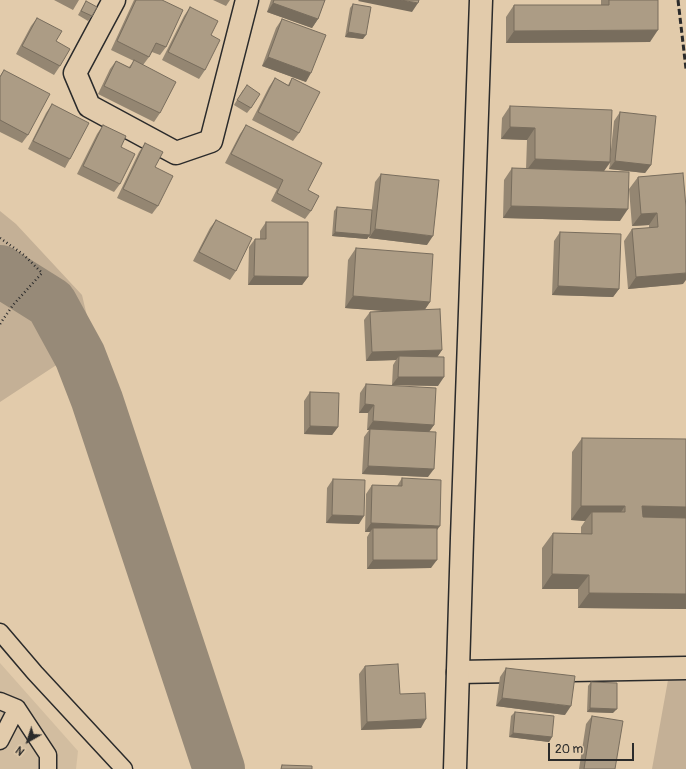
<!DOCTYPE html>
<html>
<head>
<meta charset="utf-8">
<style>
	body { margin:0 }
	#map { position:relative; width:686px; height:769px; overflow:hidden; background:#e2cbab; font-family:Pangolin,sans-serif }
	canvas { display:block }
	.north { position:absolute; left:8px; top:721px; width:40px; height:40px; -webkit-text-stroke:3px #e2cbab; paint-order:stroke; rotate:219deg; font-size:11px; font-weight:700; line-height:16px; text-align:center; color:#2b2b2b }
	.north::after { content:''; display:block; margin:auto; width:14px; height:18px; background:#2b2b2b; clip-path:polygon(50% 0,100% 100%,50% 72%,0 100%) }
	.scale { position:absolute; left:548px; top:743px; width:86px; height:18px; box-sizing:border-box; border:2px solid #2b2b2b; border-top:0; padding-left:5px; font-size:12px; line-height:14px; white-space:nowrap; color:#2b2b2b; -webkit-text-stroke:3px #e2cbab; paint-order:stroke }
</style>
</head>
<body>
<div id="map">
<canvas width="686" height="769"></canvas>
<div class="north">N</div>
<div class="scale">20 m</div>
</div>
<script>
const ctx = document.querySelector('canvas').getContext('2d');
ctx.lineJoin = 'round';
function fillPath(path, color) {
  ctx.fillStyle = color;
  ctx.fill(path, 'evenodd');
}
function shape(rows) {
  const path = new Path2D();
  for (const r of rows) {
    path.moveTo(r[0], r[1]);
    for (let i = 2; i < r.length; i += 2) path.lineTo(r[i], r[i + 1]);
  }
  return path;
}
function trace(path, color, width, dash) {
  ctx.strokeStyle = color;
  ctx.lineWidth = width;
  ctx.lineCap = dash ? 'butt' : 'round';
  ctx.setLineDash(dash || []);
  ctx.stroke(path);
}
fillPath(shape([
	[0,663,78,751,76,769,0,769]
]), '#d2bda0');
fillPath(shape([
	[0,211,16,224,82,295,93,341,0,402],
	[686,678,686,769,652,769,668,680]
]), '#c4b096');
const water = shape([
	[0,252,20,268,29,269,66,301,80,337,60,348,40,309,16,290,0,289,0,252]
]);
fillPath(water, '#978a78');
trace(water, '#6c6459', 1);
trace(shape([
	[0,271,51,303,80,356,97,400,219,769]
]), '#978a78', 52);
const lane = shape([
	[0,632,35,673,124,769],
	[0,701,17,708,48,755,48,769],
	[0,741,17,708]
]);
const street = shape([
	[114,0,75,73,89,106,176,153,211,141,247,0],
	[458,672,686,668]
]);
const secondary = shape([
	[455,769,462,538,481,0]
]);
trace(lane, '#2b2b2b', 19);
trace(street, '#2b2b2b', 25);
trace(secondary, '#2b2b2b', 25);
trace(shape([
	[0,238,24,255,42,273,13,305,0,324]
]), '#2b2b2b', 2.5, [1, 3]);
trace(lane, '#e2cbab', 16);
trace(street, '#e2cbab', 22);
trace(secondary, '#e2cbab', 22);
trace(shape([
	[678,0,686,69]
]), '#2b2b2b', 3, [6, 3]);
fillPath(shape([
	[54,0,79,0,73,10],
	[134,0,162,0,166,47,160,55,152,52,149,57,143,65,160,113,154,122,98,94,110,69,116,61,129,67,134,61,111,50],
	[213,0,230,0,226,6],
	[271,0,325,0,318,19,312,28,267,12],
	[601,0,658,0,650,42,506,43,506,17,514,5,601,5],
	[86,1,92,16,88,21,78,15],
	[353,4,363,39,345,37,350,8],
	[190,7,211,35,205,70,199,79,162,60,184,16],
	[37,18,56,41,60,66,54,75,16,54,31,26],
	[282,19,306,82,262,66,276,28],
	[4,70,28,135,22,143,0,132,0,76],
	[275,78,288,85,292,78,299,133,293,141,252,120,269,87],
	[243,90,251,108,247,113,234,105],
	[52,104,70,159,65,168,28,149,46,113],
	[510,106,610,159,614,121,620,112,651,165,645,173,609,169,610,163,604,171,620,221,503,218,504,180,512,168,526,169,527,140,501,139,502,118],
	[103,125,121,147,120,184,114,192,77,174,97,134],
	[246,125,308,190,311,211,305,219,271,201,277,189,225,163,240,134],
	[145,143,155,167,158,206,152,214,117,198,139,152],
	[683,173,683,284,628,289,624,241,632,229,649,228,649,225,632,226,629,189,638,177],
	[381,174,427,245,369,238,369,236,367,239,332,236,334,211,337,207,371,216,375,182],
	[216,220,236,271,230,280,193,261,210,228],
	[266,222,308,277,302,285,248,285,249,247,255,239,260,239,260,231],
	[560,232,619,289,613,297,552,295,554,241],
	[356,248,430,302,424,310,442,350,437,357,438,386,392,385,393,365,396,360,366,361,364,320,370,312,386,311,345,308,348,260],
	[366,384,434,425,429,432,428,477,362,474,364,437,369,430,367,430,368,413,359,413,360,393],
	[310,392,338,427,332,435,304,434,304,401],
	[582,438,686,439,686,609,578,608,578,589,542,589,542,548,553,533,581,534,581,527,585,521,571,520,572,452],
	[402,478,437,530,431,568,367,569,367,537,370,532,365,532,366,494,372,485,397,486],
	[333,479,359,524,326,523,327,488],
	[365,666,400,694,421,728,361,730,359,674],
	[506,668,565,715,496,706,500,677],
	[591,682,613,713,587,712,588,686],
	[515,712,552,737,549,742,509,737,511,716],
	[592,716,615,769,579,769,586,724]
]), '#948672');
fillPath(shape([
	[359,0,401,0,418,3,412,12,358,1],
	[273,3,318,19,312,28,267,12],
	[658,30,650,42,506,43,514,31],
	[348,32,366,35,363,39,345,37],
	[268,57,311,73,306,82,262,66],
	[510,127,535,128,527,140,501,139],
	[535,159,610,162,602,174,526,171],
	[615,161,651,165,645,173,609,169],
	[511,206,628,209,620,221,503,218],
	[657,213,649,225,632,226,641,214],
	[375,229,433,236,427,245,369,238],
	[335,232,370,235,367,239,332,236],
	[686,273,686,280,683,284,628,289,636,277],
	[254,276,308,277,302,285,248,285],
	[558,286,619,289,613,297,552,295],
	[353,296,430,302,422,314,345,308],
	[442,350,436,359,399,356,396,360,366,361,372,352],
	[398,377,444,377,438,386,392,385],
	[365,404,374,405,368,413,359,413],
	[373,421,434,425,428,433,370,429,369,430,367,430],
	[310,426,338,427,332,435,304,434],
	[368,466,434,469,428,477,362,474],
	[581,506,625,506,615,521,592,512,585,521,571,520],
	[642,506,686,507,686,521,632,521],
	[332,515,364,516,359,524,326,523],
	[371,523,440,526,434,534,373,528,370,532,365,532],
	[373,560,437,560,431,568,367,569],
	[552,574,589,575,578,589,542,589],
	[589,593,686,594,686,609,578,608],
	[502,698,571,706,565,715,496,706],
	[590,708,617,709,613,713,587,712],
	[426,719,421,728,361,730,367,722],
	[513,733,552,737,549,742,509,737]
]), '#786d5d');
const building = shape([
	[136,0,162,0,183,10,166,47,156,43,149,57,117,41,136,0],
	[274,0,325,0,318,19,273,3,274,0],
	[401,0,419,0,418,3,401,0],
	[609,0,658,0,658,30,514,31,514,5,609,5,609,0],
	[86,1,97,7,92,16,81,11,86,1],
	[353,4,371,7,366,35,348,32,353,4],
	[190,7,218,21,211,35,220,40,205,70,168,52,190,7],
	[37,18,62,31,56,41,70,49,60,66,22,46,37,18],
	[282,19,326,35,311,73,268,57,282,19],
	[134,60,176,82,160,113,104,86,116,61,130,68,134,60],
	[4,70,50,94,28,135,0,120,0,77,4,70],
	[275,78,289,86,292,78,320,92,299,133,258,112,275,78],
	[247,85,260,94,251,108,237,100,247,85],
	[52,104,89,123,70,159,33,141,52,104],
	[510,106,612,110,610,162,535,159,535,128,510,127,510,106],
	[620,112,656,116,651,165,615,161,620,112],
	[103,125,126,136,121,147,135,154,120,184,83,166,103,125],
	[246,125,322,163,308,190,319,196,311,211,277,193,283,180,231,154,246,125],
	[145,143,163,152,155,167,173,176,158,206,123,189,145,143],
	[512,168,629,172,628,209,511,206,512,168],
	[683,173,686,207,686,273,636,277,632,229,658,227,657,213,641,214,638,177,683,173],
	[381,174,439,180,433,236,375,229,381,174],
	[337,207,372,210,370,235,335,232,337,207],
	[216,220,252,238,236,271,199,252,216,220],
	[266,222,308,222,308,277,254,276,255,239,266,239,266,222],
	[560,232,621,234,619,289,558,286,560,232],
	[356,248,433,254,430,302,353,296,356,248],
	[440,309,442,350,372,352,370,312,440,309],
	[399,356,444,357,444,377,398,377,399,356],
	[366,384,436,388,434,425,373,421,374,405,365,404,366,384],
	[310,392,339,393,338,427,310,426,310,392],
	[370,429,436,432,434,469,368,466,370,429],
	[582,438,686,439,686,507,642,506,643,517,686,518,686,594,589,593,589,575,552,574,553,533,592,534,592,512,625,512,625,506,581,506,582,438],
	[402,478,441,480,440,526,371,523,372,485,402,486,402,478],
	[333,479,365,480,364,516,332,515,333,479],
	[373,528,437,528,437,560,373,560,373,528],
	[398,664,400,694,425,693,426,719,367,722,365,666,398,664],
	[506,668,575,676,571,706,502,698,506,668],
	[591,682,617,683,617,709,590,708,591,682],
	[515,712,554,716,552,737,513,733,515,712],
	[592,716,623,721,615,769,584,769,592,716],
	[282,765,312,766,312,769,281,769,282,765]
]);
fillPath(building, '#ac9c85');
trace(building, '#786d5d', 1);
</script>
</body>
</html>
